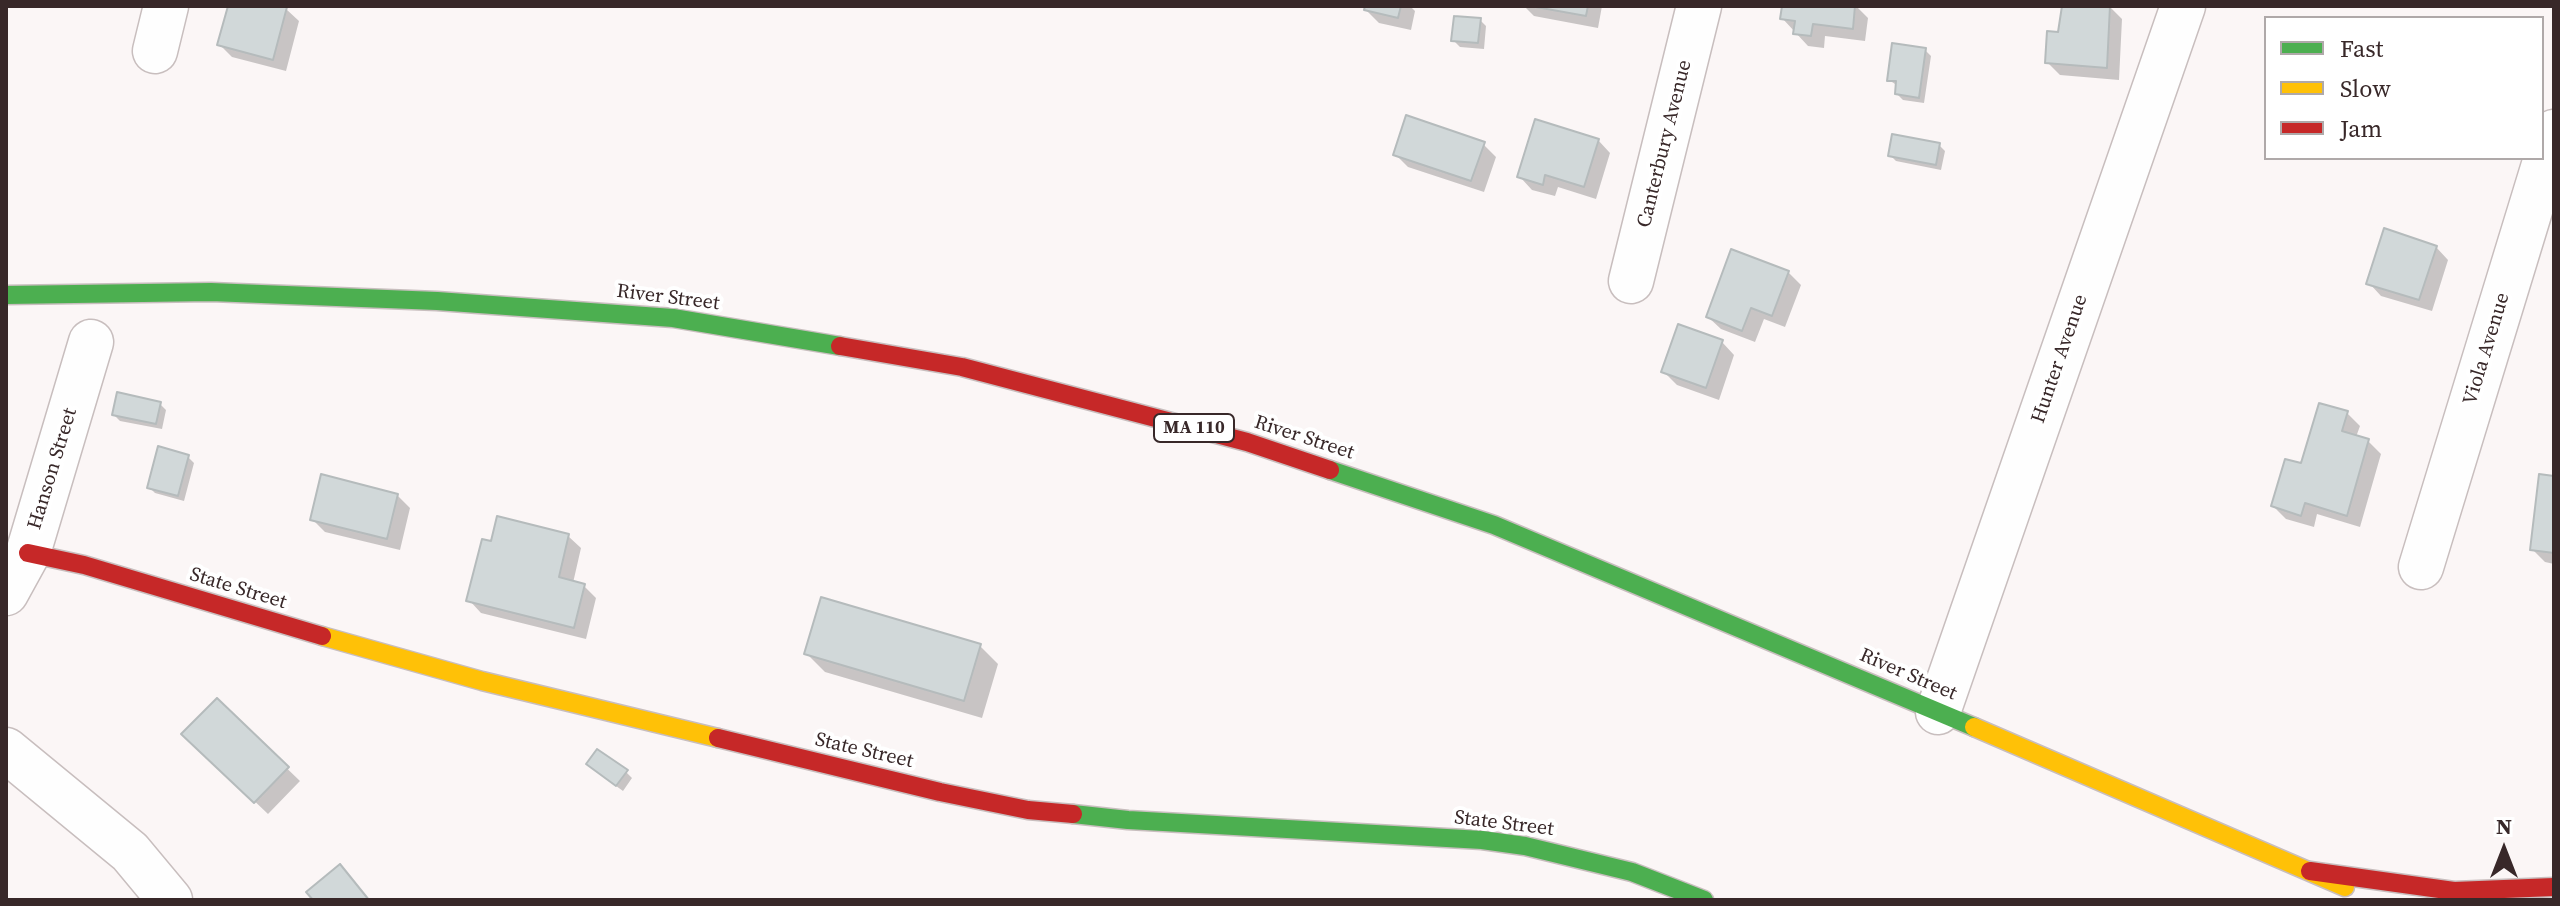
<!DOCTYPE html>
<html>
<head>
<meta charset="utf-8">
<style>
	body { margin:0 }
	#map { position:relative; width:2560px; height:906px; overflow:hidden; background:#fbf6f6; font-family:"Source Serif 4",serif }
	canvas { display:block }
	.frame { position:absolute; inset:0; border:8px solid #382829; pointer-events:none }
	.legend { position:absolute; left:2264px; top:16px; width:280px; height:144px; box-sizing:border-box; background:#fff; border:2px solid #afa9a9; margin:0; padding:10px 14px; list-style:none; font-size:24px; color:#382829 }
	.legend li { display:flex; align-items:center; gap:16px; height:40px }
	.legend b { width:40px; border:2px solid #afa9a9 }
	.north { position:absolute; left:2464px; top:810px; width:80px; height:80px; -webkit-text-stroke:6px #fff; paint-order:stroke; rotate:0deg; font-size:22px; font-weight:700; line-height:32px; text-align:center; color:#382829 }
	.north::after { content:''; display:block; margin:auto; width:28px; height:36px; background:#382829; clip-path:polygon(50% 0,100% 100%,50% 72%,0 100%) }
</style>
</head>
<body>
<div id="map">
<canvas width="2560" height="906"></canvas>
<div class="frame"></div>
<ul class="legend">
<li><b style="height:10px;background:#4caf50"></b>Fast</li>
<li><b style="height:10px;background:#ffc107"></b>Slow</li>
<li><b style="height:10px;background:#c62828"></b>Jam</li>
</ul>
<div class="north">N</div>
</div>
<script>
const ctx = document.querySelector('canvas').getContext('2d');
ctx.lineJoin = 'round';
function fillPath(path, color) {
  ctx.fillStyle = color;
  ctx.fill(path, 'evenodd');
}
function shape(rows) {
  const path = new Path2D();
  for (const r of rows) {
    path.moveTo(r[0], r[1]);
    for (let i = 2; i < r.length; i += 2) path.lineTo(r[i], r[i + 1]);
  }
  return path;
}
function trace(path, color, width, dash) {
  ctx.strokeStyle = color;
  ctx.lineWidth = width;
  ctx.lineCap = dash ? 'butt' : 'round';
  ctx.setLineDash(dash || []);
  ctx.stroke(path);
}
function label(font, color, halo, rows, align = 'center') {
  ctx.font = font + ' "Source Serif 4",serif';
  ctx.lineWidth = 8;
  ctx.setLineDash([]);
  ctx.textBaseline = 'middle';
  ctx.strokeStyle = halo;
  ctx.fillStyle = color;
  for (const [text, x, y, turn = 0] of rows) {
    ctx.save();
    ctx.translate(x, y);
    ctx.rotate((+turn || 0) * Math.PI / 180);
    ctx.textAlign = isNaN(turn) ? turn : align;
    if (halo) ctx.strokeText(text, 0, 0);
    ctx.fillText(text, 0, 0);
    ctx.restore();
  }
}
fillPath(shape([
	[230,6,276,6,286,9,299,21,286,71,232,57,219,44],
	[1367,6,1410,6,1415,11,1411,30,1379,23,1366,10],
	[1524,6,1602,6,1598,28,1534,16],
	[1784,6,1856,6,1868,18,1865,41,1825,36,1824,48,1808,46,1782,18],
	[2064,6,2109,6,2122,19,2119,80,2060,75,2047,62,2060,34],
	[1480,20,1486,26,1484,49,1460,47,1453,40],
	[1925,50,1931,56,1924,103,1903,100,1897,94,1898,86,1889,80],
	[1598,140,1610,153,1596,199,1558,187,1555,196,1532,190,1520,177],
	[1483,144,1496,157,1484,192,1408,167,1395,154],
	[1939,145,1945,151,1941,170,1896,161,1890,155],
	[2436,247,2448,260,2432,311,2381,296,2369,283],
	[1788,272,1801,285,1785,327,1764,319,1755,342,1721,329,1708,317],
	[1722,342,1734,355,1719,400,1677,385,1664,372],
	[160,404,166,410,162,429,120,421,114,415],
	[2347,413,2360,426,2356,437,2368,441,2381,454,2360,527,2317,514,2314,527,2286,519,2273,506],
	[188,457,194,463,184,501,155,493,149,487],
	[2554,478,2554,564,2545,562,2532,549],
	[397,495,410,508,400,550,325,532,312,519],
	[568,536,581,548,573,583,584,586,596,598,586,639,481,613,469,600,492,543],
	[980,646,998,664,982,718,825,672,807,654],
	[217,701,300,781,268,814,184,734],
	[594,770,626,772,632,778,623,791]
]), '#0003');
const building = shape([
	[228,6,287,7,273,60,217,45,228,6],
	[1365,6,1401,6,1398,18,1364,10,1365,6],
	[1530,6,1588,6,1586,16,1530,6],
	[1782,6,1855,6,1853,29,1813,24,1811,36,1793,34,1795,21,1780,19,1782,6],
	[2062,6,2110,6,2107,68,2045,63,2047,31,2058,32,2062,6],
	[1454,16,1481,18,1478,43,1451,41,1454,16],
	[1892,43,1926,48,1919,98,1895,94,1896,81,1887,81,1892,43],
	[1406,115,1485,142,1471,181,1393,155,1406,115],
	[1535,119,1599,139,1584,187,1545,175,1543,185,1517,177,1535,119],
	[1892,134,1940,143,1936,165,1888,156,1892,134],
	[2384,228,2437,246,2419,300,2366,284,2384,228],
	[1731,249,1789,271,1772,316,1751,308,1742,331,1706,317,1731,249],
	[1678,324,1723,340,1706,388,1661,372,1678,324],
	[117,392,161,402,156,424,112,415,117,392],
	[2319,403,2348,411,2342,431,2369,439,2347,516,2305,503,2301,516,2271,506,2285,459,2301,463,2319,403],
	[158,446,189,455,178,496,147,488,158,446],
	[321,474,398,494,387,539,310,520,321,474],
	[2539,474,2554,476,2554,553,2530,550,2539,474],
	[497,516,569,534,559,577,585,584,574,628,466,601,482,539,491,541,497,516],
	[821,597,981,644,964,701,804,654,821,597],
	[217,698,289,767,254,803,181,734,217,698],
	[597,749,628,770,616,786,586,764,597,749],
	[340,864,369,900,313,900,306,892,340,864]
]);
fillPath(building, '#d1d8d9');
trace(building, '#b5bbbc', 2);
const street = shape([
	[155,51,166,6],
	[1631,281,1699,6],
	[2421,567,2554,132],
	[6,593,28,553,91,342],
	[1938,712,2183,6],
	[6,750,130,852,170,900]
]);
const fast = shape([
	[6,295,211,292,437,301,673,318,840,346],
	[1330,470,1494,525,1974,727],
	[1073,814,1128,820,1482,840,1525,846,1632,872,1704,900]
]);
const slow = shape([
	[322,636,482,681,718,738],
	[1974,727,2345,887]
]);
const jam = shape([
	[840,346,962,367,1247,442,1330,470],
	[28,553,84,565,322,636],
	[718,738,940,792,1028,810,1073,814],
	[2310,871,2454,891,2554,887]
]);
trace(street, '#c8bebe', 47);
trace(fast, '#c8bebe', 21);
trace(slow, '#c8bebe', 21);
trace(jam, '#c8bebe', 21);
trace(street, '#fefefe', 44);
trace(fast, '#4caf50', 18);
trace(slow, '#ffc107', 18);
trace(jam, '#c62828', 18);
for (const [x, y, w] of [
	[1194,428,80]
]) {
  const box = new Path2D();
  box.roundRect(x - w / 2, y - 14, w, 28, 6);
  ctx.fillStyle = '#fff';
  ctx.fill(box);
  trace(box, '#382829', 2);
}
label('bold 18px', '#382829', null, [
	["MA 110",1194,428]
]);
label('20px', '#382829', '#fff', [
	["Canterbury Avenue",1665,144,-76],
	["River Street",668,298,7],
	["Viola Avenue",2487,349,-73],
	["Hunter Avenue",2060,359,-71],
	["River Street",1304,438,18],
	["Hanson Street",53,469,-73],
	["State Street",238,589,17],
	["River Street",1908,675,23],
	["State Street",864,751,13],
	["State Street",1504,824,7]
]);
</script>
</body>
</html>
